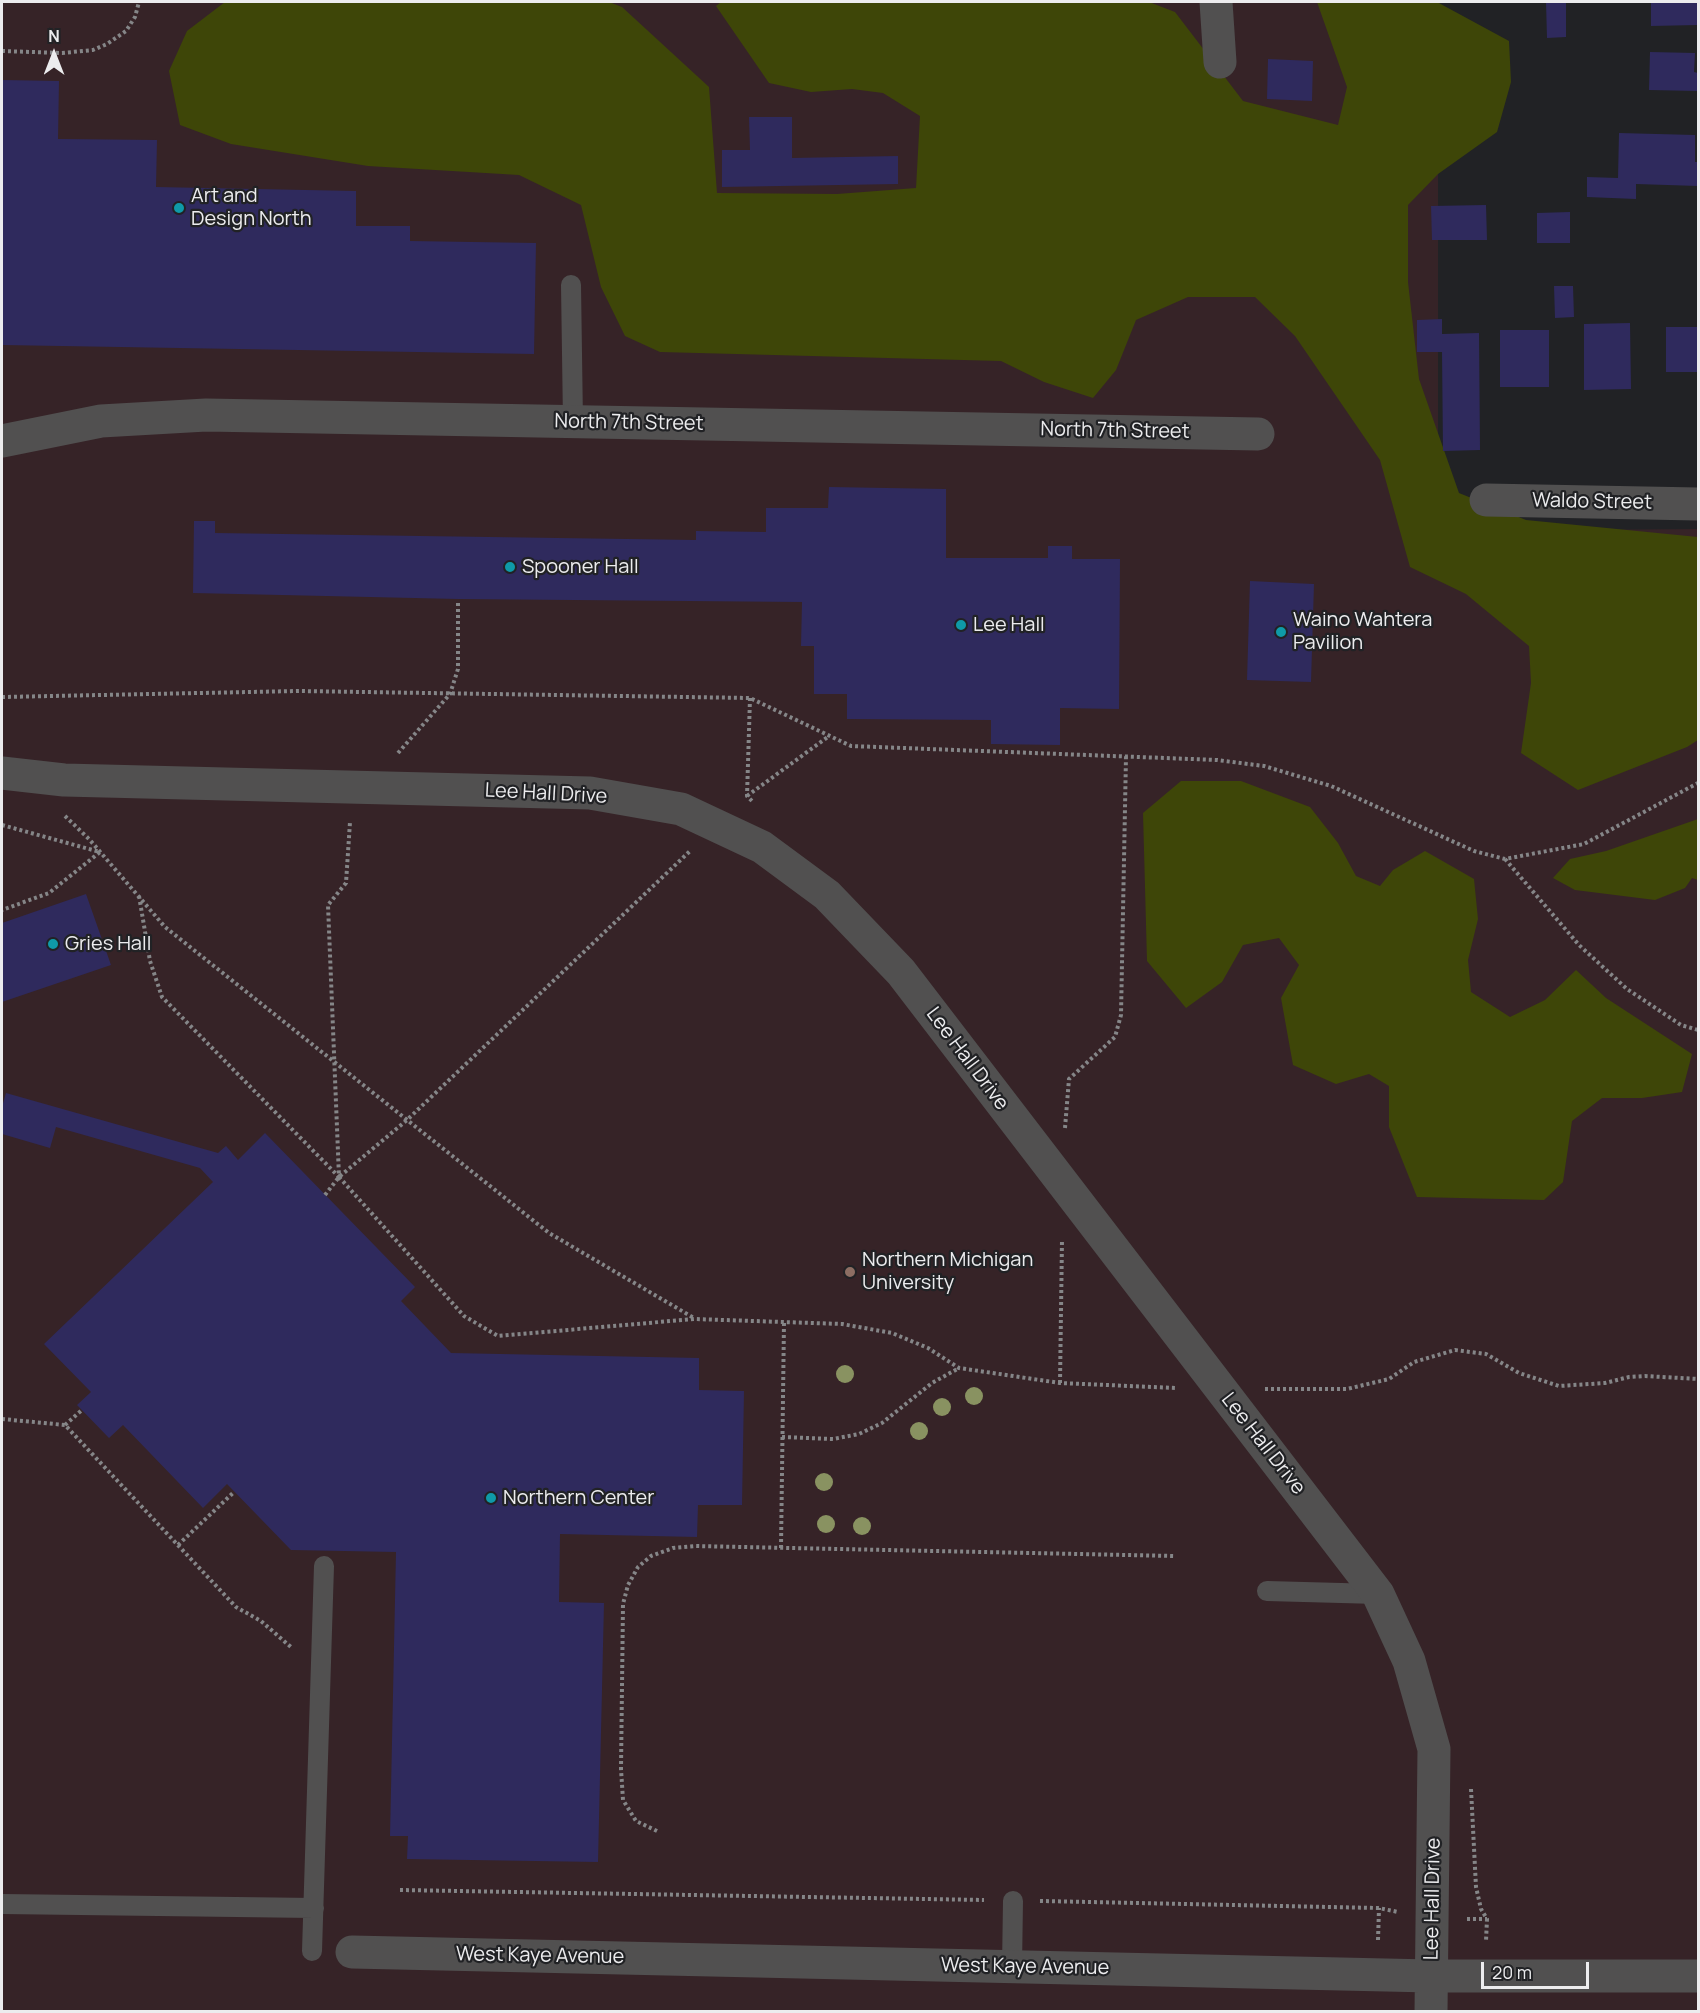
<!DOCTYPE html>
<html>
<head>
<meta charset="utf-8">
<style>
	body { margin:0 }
	#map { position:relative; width:1700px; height:2013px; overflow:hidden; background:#212225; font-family:Manrope,sans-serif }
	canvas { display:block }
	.frame { position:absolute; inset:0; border:3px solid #ececee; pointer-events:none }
	.north { position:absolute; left:24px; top:24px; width:60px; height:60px; -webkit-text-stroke:4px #212225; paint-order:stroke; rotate:0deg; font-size:16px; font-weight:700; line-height:24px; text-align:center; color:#ececee }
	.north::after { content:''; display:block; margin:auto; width:21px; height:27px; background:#ececee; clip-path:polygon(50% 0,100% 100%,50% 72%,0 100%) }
	.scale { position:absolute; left:1481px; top:1962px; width:108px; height:27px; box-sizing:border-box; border:3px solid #ececee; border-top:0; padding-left:8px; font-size:18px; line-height:21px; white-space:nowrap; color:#ececee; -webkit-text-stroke:4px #212225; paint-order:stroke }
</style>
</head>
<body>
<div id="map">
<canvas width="1700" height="2013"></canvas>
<div class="frame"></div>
<div class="north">N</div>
<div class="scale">20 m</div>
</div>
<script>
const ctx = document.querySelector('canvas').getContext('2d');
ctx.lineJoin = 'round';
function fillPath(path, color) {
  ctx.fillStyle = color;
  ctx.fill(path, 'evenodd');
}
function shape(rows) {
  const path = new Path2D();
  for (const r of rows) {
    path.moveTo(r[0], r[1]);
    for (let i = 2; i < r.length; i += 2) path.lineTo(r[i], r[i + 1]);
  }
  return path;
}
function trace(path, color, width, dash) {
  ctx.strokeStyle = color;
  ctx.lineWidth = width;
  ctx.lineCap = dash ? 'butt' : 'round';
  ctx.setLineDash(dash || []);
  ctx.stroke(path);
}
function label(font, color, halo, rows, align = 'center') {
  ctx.font = font + ' Manrope,sans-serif';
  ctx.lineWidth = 4.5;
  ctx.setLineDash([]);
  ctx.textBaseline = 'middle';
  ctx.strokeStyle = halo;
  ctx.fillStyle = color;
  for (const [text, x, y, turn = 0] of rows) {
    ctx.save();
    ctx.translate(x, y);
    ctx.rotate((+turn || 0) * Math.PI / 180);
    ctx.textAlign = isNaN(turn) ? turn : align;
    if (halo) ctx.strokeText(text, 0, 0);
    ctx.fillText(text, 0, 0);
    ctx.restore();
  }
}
fillPath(shape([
	[2,2,1438,2,1438,531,1698,529,1698,2011,2,2012]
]), '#362327');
fillPath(shape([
	[225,2,609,2,622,7,709,87,717,193,837,194,916,188,920,116,883,93,852,89,811,92,769,83,716,6,721,2,1013,3,1149,2,1175,12,1243,101,1338,125,1347,87,1317,2,1437,2,1509,41,1511,82,1497,132,1438,174,1408,205,1408,282,1419,379,1459,493,1526,520,1698,537,1698,740,1687,747,1578,790,1521,753,1531,683,1529,646,1466,594,1410,567,1380,460,1295,336,1255,297,1188,297,1136,320,1116,370,1093,398,1044,382,1001,361,660,352,625,336,601,287,581,205,519,175,368,166,231,144,180,125,169,71,187,31],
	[1181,781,1241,781,1310,807,1338,843,1356,876,1380,886,1393,870,1425,851,1474,879,1478,919,1468,960,1471,992,1510,1017,1545,1000,1576,970,1606,998,1692,1054,1682,1092,1642,1098,1602,1098,1572,1121,1563,1182,1544,1200,1417,1197,1389,1127,1389,1086,1369,1074,1336,1084,1293,1065,1281,998,1299,965,1279,938,1243,945,1222,982,1186,1008,1147,961,1143,813],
	[1698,819,1698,880,1692,878,1685,888,1655,900,1575,890,1553,878,1570,859,1606,851]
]), '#3e4608');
fillPath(shape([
	[1546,2,1566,2,1566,37,1547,38],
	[1651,2,1698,2,1698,25,1651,26],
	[1650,52,1695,53,1694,72,1698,73,1698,91,1649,90],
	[1268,59,1313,61,1312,101,1267,99],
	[2,80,59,81,58,139,157,140,156,187,356,191,356,226,410,226,410,241,536,243,534,354,2,345],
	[749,117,792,117,792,158,898,156,898,184,722,187,722,150,750,150],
	[1619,133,1695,135,1695,162,1698,162,1698,186,1636,184,1636,199,1587,197,1587,177,1618,178],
	[1486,205,1487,240,1432,240,1431,206],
	[1570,212,1570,243,1537,243,1537,213],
	[1554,286,1573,286,1574,317,1555,318],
	[1442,319,1442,334,1479,333,1480,450,1443,451,1442,352,1417,352,1417,320],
	[1630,323,1631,389,1584,390,1584,324],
	[1666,327,1698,327,1698,372,1666,372],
	[1500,330,1549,330,1549,387,1500,387],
	[829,487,946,489,946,558,1048,558,1048,546,1072,546,1072,559,1120,559,1119,709,1060,708,1060,745,991,744,991,720,847,719,847,694,814,694,814,646,801,646,802,602,458,599,193,593,194,521,215,521,215,533,696,540,696,531,766,532,766,508,828,508],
	[1250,581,1314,584,1311,682,1247,680],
	[86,894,111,965,2,1002,2,923],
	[6,1093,218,1153,226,1146,238,1160,265,1133,415,1287,401,1301,451,1353,699,1358,699,1390,744,1391,742,1505,698,1505,697,1537,560,1534,559,1602,604,1603,598,1862,407,1859,408,1836,390,1836,396,1552,291,1550,227,1484,203,1508,123,1425,109,1438,77,1405,91,1392,44,1344,213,1182,200,1168,56,1127,50,1148,2,1134,2,1107]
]), '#2f2a5d');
trace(shape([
	[2,51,62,53,93,50,107,44,126,31,135,17,139,2],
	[2,697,299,691,750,698,851,746,1217,760,1264,766,1331,786,1474,851,1505,859,1584,844,1698,783],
	[750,698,747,796,754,803],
	[398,753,450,694,458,669,458,600],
	[747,796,829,736],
	[65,816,89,839,165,927,549,1233,694,1318],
	[2,825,100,852,49,893,2,910],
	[1505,859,1579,945,1627,989,1681,1025,1698,1030],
	[139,896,150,961,162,997,339,1177,328,905,346,883,350,822],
	[1065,1128,1069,1079,1115,1037,1121,1015,1126,756],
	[339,1177,464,1316,498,1336,694,1319,842,1324,892,1333,928,1348,959,1368,1060,1383,1176,1388],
	[325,1195,339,1177,407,1120,690,851],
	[1060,1383,1062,1240],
	[1265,1389,1347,1389,1389,1379,1414,1362,1455,1350,1486,1354,1519,1373,1559,1386,1605,1383,1629,1377,1645,1376,1698,1379],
	[2,1419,65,1425,236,1607,261,1621,292,1648],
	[65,1425,82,1410],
	[782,1437,833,1439,859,1434,882,1423,932,1383,959,1368],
	[178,1545,234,1492],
	[781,1548,784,1322],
	[1471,1789,1476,1887,1481,1909,1487,1919,1486,1941],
	[657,1831,636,1821,623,1800,621,1769,623,1604,628,1585,638,1567,651,1556,673,1548,696,1546,1176,1556],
	[400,1890,984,1900],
	[1040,1901,1379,1908,1398,1912],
	[1467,1919,1487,1919],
	[1378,1940,1379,1908]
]), '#858688', 4, [3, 3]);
trace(shape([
	[571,285,573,422],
	[1267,1591,1378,1594],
	[2,1904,314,1908],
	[312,1951,324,1566],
	[1012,1967,1013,1901]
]), '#515050', 20);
trace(shape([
	[1216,2,1220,62],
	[2,441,101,421,206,415,1258,434],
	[1486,500,1698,504],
	[2,773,64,780,590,793,681,809,762,847,827,895,901,972,1378,1594,1409,1661,1434,1749,1431,2012],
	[352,1952,1431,1976,1698,1976]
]), '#515050', 33);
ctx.fillStyle = '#899261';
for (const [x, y] of [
	[845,1374],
	[974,1396],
	[942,1407],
	[919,1431],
	[824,1482],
	[826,1524],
	[862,1526]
]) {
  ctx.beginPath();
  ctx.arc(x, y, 9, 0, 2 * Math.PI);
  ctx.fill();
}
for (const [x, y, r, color] of [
	[179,208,6,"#0f9aa8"],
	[510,567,6,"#0f9aa8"],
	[961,625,6,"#0f9aa8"],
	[1281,632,6,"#0f9aa8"],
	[53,944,6,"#0f9aa8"],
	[850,1272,6,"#8d6e63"],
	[491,1498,6,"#0f9aa8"]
]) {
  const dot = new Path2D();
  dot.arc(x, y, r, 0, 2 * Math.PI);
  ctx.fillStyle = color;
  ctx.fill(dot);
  trace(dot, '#212225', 2);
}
label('20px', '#ececee', '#212225', [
	["Art and",191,196],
	["Design North",191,219],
	["Spooner Hall",522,567],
	["Waino Wahtera",1293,620],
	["Pavilion",1293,643],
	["Lee Hall",973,625],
	["Gries Hall",65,944],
	["Northern Michigan",862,1260],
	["University",862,1283],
	["Northern Center",503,1498]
], 'left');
label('20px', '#ececee', '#212225', [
	["North 7th Street",629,423,1],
	["North 7th Street",1115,431,1],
	["Waldo Street",1592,502,1],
	["Lee Hall Drive",546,794,3],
	["Lee Hall Drive",967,1059,53],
	["Lee Hall Drive",1263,1444,52],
	["Lee Hall Drive",1433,1899,-89],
	["West Kaye Avenue",540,1956,1],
	["West Kaye Avenue",1025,1967,1]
]);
</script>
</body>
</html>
